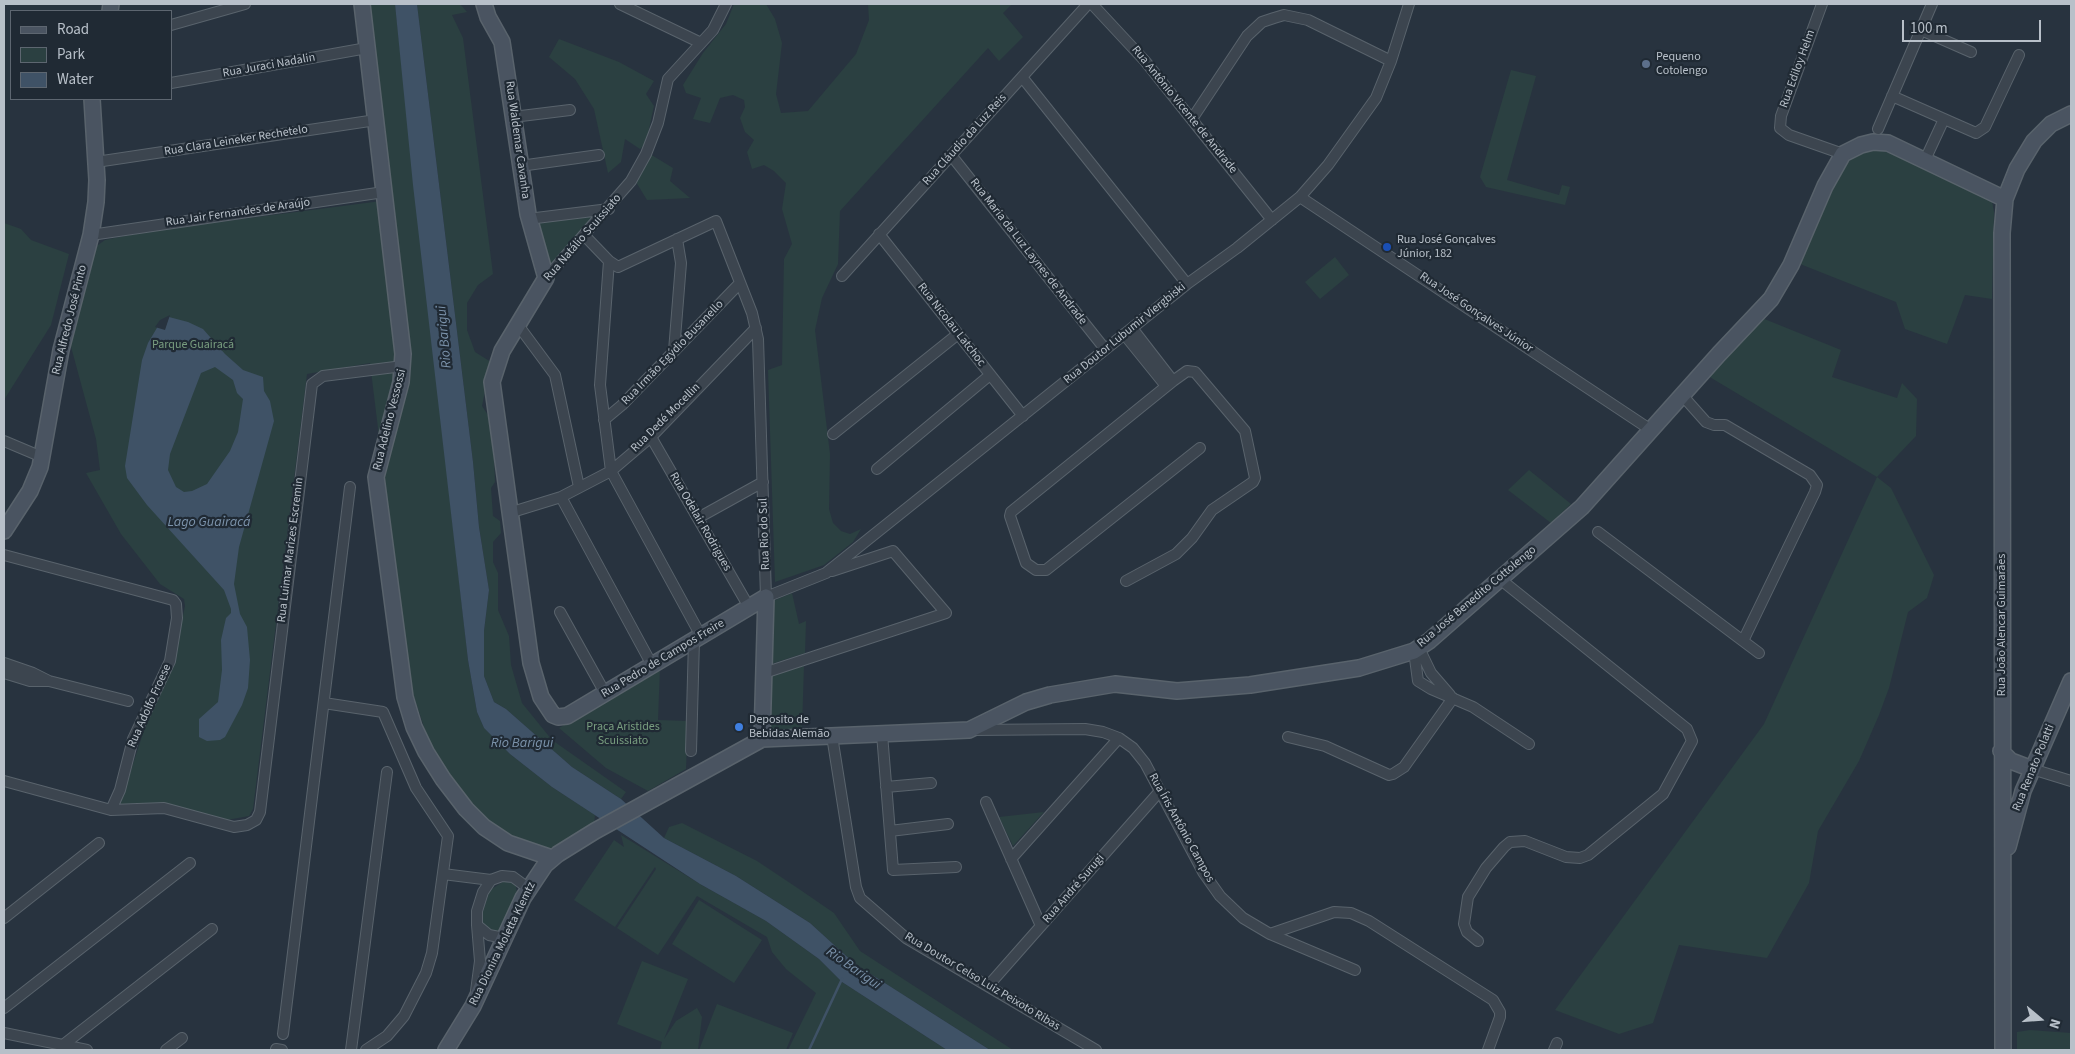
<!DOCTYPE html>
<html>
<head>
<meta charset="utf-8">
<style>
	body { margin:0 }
	#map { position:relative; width:2075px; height:1054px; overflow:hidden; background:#28333f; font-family:"Source Sans 3",sans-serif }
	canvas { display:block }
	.frame { position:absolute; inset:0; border:5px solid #b8c0c9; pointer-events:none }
	.legend { position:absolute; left:10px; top:10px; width:162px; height:90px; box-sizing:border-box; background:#202a34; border:1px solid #5d6670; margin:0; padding:6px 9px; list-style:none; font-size:15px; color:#b8c0c9 }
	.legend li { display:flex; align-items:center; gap:10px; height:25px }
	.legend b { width:25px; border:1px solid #5d6670 }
	.north { position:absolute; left:2015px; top:994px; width:50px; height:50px; -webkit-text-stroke:4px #202a34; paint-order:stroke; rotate:108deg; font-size:14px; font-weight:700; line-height:20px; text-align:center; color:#b8c0c9 }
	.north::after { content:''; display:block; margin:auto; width:18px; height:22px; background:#b8c0c9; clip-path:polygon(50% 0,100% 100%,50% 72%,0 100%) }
	.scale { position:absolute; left:1902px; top:20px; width:139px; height:22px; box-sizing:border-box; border:2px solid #b8c0c9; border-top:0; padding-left:6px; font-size:15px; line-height:18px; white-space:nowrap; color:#b8c0c9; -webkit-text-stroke:4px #202a34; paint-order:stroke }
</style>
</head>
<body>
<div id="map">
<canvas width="2075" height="1054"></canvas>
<div class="frame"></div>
<ul class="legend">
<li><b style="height:6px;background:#4a5461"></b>Road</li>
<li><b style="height:14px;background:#2b4041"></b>Park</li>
<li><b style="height:14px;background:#3f5266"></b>Water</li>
</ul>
<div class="north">N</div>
<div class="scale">100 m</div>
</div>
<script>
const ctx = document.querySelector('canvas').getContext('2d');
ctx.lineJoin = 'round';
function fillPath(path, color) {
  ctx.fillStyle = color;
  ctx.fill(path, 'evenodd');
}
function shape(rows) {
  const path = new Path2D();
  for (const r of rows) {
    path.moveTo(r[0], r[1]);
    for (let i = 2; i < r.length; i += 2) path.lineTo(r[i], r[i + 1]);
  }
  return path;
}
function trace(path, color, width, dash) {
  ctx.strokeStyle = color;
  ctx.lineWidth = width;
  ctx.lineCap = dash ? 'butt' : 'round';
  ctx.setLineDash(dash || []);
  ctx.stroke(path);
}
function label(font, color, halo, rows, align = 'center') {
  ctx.font = font + ' "Source Sans 3",sans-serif';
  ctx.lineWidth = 4.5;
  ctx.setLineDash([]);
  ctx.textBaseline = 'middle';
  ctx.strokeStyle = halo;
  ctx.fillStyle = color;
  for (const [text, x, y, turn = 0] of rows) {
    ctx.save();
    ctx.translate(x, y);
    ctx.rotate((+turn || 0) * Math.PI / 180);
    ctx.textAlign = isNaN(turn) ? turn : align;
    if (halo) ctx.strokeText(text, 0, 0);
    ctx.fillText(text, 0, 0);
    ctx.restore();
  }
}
fillPath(shape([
	[367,4,395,4,468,660,477,712,484,728,510,754,552,787,595,815,594,825,559,847,544,849,529,846,494,827,456,788,429,742,412,691,398,591,370,363,307,374,253,809,249,816,227,820,162,803,120,804,144,730,172,668,185,606,184,599,160,584,121,534,86,473,100,470,96,439,70,343,91,250,105,240,149,231,389,200],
	[417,4,460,4,467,12,452,15,463,38,493,274,478,285,467,303,467,330,475,352,491,362,482,406,490,418,494,457,495,482,491,488,493,516,500,521,501,533,493,542,493,562,498,573,498,610,509,636,511,665,522,703,552,740,626,792,621,799,572,767,506,709,494,702,484,676,484,631,489,590,479,527,473,462],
	[734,4,766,4,775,19,782,43,776,94,781,113,808,111,856,54,869,20,868,4,1012,4,1003,13,1023,37,999,61,988,48,840,211,838,264,822,298,815,330,830,454,829,509,833,523,841,531,850,534,861,529,853,542,824,565,775,582,768,370,782,365,784,259,792,244,782,209,786,183,774,171,764,165,752,169,747,152,754,140,745,132,740,118,745,107,744,100,733,95,720,98,710,123,693,119,701,98,686,93,683,85,703,53,726,24],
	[559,39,619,62,654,81,646,94,654,106,646,143,640,149,625,139,621,162,608,173,594,109,575,79,549,57],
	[1511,70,1536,76,1507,180,1559,195,1562,185,1570,187,1565,205,1486,187,1480,177],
	[1878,150,1894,154,1992,201,1994,212,1992,299,1965,295,1947,344,1905,329,1896,302,1800,264,1840,173,1851,159,1865,152],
	[650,154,673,168,670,181,690,198,647,200,636,182],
	[596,216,549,267,538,223],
	[4,223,21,229,31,240,69,254,51,325,4,400],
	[1335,257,1349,275,1320,299,1305,282],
	[1762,318,1841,350,1832,377,1897,398,1902,383,1917,399,1916,436,1877,477,1891,488,1934,575,1927,598,1908,612,1889,688,1879,715,1859,761,1818,831,1809,883,1767,958,1679,945,1653,1023,1619,1034,1555,1010,1764,724,1877,477,1708,376],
	[1529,470,1571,504,1551,523,1508,490],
	[792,593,799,624,806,621,805,653,771,664,773,601],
	[804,665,802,729,769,731,771,676],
	[660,668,658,720,688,721,686,769,648,791,606,768,559,728],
	[1044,812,1013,846,999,817],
	[682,823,757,861,799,889,834,913,860,951,1013,1050,990,1050,855,964,810,923,736,876,664,838,669,827],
	[621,835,700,884,766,921,819,959,842,982,947,1050,788,1050,816,993,786,969,772,952,767,937,697,896,658,955,617,928,656,869,655,867,615,927,574,900,614,840,624,847],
	[506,880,515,883,517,892,515,898,500,931,493,932,481,922,481,917,490,890],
	[699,900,762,940,734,983,672,944],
	[642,961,688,979,664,1039,676,1021,697,1008,702,1017,698,1050,660,1050,662,1042,617,1024],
	[717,1004,793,1033,786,1050,699,1050],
	[2030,1030,2071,1033,2071,1050,2017,1050,2017,1032]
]), '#2b4041');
fillPath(shape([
	[395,4,417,4,473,462,479,527,489,590,484,631,484,676,494,702,506,709,572,767,621,799,664,838,736,876,810,923,855,964,990,1050,947,1050,842,982,819,959,766,921,700,884,552,787,510,754,484,728,477,712,468,660,413,185],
	[169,317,188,322,203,329,225,354,243,370,263,377,264,391,270,401,274,421,239,547,234,584,240,614,247,627,250,660,248,688,242,705,225,737,220,740,207,741,199,737,199,719,218,702,222,670,221,640,226,618,231,613,231,609,224,590,147,505,127,478,125,466,142,360,148,343,161,321],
	[215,367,233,380,237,393,243,399,238,432,230,451,207,484,192,491,184,492,176,487,168,470,170,454,201,373]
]), '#3f5266');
fillPath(shape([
	[170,315,165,330,155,327,160,320]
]), '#28333f');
trace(shape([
	[809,1050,842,979]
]), '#3f5266', 2.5);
const street = shape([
	[620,4,701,43],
	[1092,4,1145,61,1272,220],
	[1822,4,1781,116,1780,128,1789,135,1843,154],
	[171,25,245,4],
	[1921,30,1971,52],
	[1022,77,1187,284],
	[171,83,367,48],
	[1892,96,1976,133,1985,127,2019,55],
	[513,117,570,110],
	[1192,119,1247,36,1262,22,1274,18,1284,15,1308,20,1391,61],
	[1878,129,1932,4],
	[951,155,1105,349],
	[1925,160,1944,119],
	[96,162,376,120],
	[520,166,599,155],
	[1300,197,1651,430],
	[528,219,609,209],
	[879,234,1023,416],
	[91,235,384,192],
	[584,235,609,261,618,267,716,221,752,313,758,339,766,597,826,573,1187,284,1237,248,1300,197,1328,165,1376,98,1391,61,1409,4],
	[609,261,600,385,611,471,701,636],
	[842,276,1088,4],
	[546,278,631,181,646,154,658,123,668,79,713,30,726,4],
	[518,325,555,375,579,487],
	[1132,328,1173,381],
	[1124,334,1166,386],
	[674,351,681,263,677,239],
	[1682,395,1706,422,1714,425,1725,425,1810,475,1817,485,1815,492,1743,641],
	[604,420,622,405,740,283],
	[833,434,958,334],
	[651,437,749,607],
	[4,441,42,457],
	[877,469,990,375],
	[561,497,652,665],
	[509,513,561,497,611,471,651,437,756,328],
	[698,518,763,482],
	[1598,532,1759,653],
	[4,555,173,600,176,604,177,618,170,661,133,739,120,790,111,810],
	[1126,581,1176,554,1192,538,1212,510,1253,482,1255,478,1245,431,1195,372,1187,371,1173,381,1011,512,1010,516,1026,563,1036,570,1046,570,1200,448],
	[560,612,605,693],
	[1419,648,1431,673,1450,695],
	[1414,651,1418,681,1431,689,1473,707,1529,744],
	[4,663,33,673,49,681,128,701],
	[4,673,30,681,47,681],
	[764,673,946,613,893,551,832,571],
	[324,703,383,712,416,788,448,836,432,953,426,973,404,1016,387,1036,366,1050],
	[972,730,1085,729,1103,732,1119,738,1133,748,1145,763,1203,872,1220,896,1243,918,1270,934,1334,912,1351,913,1369,921,1493,1000,1500,1012,1500,1017,1488,1050],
	[882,734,893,870,956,867],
	[832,736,856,887,860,898,906,938,1096,1050],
	[1288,737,1325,746,1389,775,1393,774,1404,767,1453,698],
	[691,751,694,640],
	[2032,769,2071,781],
	[4,781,111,810,164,808,234,827,247,825,256,820,260,812,312,384,323,376,403,366],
	[886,787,931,783],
	[986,802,1041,926],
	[890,831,948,824],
	[1011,859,1119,738],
	[443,874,491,880],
	[4,918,99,843],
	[1270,934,1355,970],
	[504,938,489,935,477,925,477,911,483,892,491,880,502,876,513,877,528,888],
	[1478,941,1467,932,1464,924,1468,897,1486,868,1504,847,1510,842,1525,841,1566,857,1580,858,1588,855,1663,794,1692,741,1687,729,1500,579],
	[988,986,1160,791],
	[476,991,480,961,477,925],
	[4,1008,190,863],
	[4,1033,87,1050],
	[283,1034,350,487],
	[63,1045,212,929],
	[276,1049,282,1050],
	[166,1050,182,1038],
	[351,1050,387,772],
	[1554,1050,1557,1043]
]);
const secondary = shape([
	[362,4,403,354,401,382,376,477,405,697,414,727,426,752,443,779,466,809,484,827,508,843,552,858],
	[484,4,488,17,502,42,528,214,546,278,502,351,492,382,531,663,541,697,553,715,558,717,567,716,766,597],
	[110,11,111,4],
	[4,531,30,491,40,467,61,350,91,235,96,202,97,180,92,99],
	[762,739,766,597],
	[2001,751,2011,761,2032,769],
	[2008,847,2023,791,2071,681],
	[446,1050,473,1006,523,898,545,865,558,854,595,831,762,739,969,730,1026,702,1050,695,1115,684,1177,691,1250,685,1359,668,1414,651,1429,641,1582,507,1719,354,1771,299,1791,265,1825,186,1843,154,1861,145,1873,142,1888,143,2005,199,2017,169,2034,141,2051,124,2071,114],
	[2003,1050,2002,233,2005,199]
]);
trace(street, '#59636c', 12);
trace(secondary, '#59636c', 18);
trace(street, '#3c454f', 10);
trace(secondary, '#4a5461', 15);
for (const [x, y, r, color] of [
	[1646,64,5,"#5c6f8a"],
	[1387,247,5,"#1a4fb4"],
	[739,727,5,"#3f7fe0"]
]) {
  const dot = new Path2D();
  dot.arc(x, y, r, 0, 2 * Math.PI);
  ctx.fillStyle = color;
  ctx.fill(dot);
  trace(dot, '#202a34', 2);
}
label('12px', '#b8c0c9', '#202a34', [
	["Pequeno",1656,57],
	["Cotolengo",1656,71],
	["Rua José Gonçalves",1397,240],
	["Júnior, 182",1397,254],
	["Deposito de",749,720],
	["Bebidas Alemão",749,734]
], 'left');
label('12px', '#b8c0c9', '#202a34', [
	["Rua Juraci Nadalin",269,66,-10],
	["Rua Ediloy Helm",1798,69,-70],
	["Rua Antônio Vicente de Andrade",1184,110,51],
	["Rua Waldemar Cavanha",517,140,82],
	["Rua Cláudio da Luz Reis",965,140,-48],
	["Rua Clara Leineker Rechetelo",236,141,-9],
	["Rua Jair Fernandes de Araújo",238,213,-8],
	["Rua Natálio Scuissiato",583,238,-49],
	["Rua Maria da Luz Laynes de Andrade",1028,252,52],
	["Rua José Gonçalves Júnior",1476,313,34],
	["Rua Alfredo José Pinto",70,320,-76],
	["Rua Nicolau Latchoc",951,325,52],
	["Rua Doutor Lubumir Viergbiski",1125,334,-39],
	["Rua Irmão Egýdio Busanello",673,353,-46],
	["Rua Dedé Mocellin",666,418,-45],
	["Rua Adelino Vessossi",390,420,-76],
	["Rua Odelair Rodrigues",700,522,60],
	["Rua Rio do Sul",765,534,-92],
	["Rua Luimar Marizes Escremin",291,550,-83],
	["Rua José Benedito Cottolengo",1477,597,-40],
	["Rua João Alencar Guimarães",2002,625,-90],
	["Rua Pedro de Campos Freire",663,659,-31],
	["Rua Adolfo Froese",150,706,-66],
	["Rua Renato Polatti",2034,768,-68],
	["Rua Íris Antônio Campos",1181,828,61],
	["Rua André Surugi",1074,889,-49],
	["Rua Dionira Moletta Klemtz",503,944,-64],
	["Rua Doutor Celso Luiz Peixoto Ribas",982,982,31]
]);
label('12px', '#789d7f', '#202a34', [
	["Parque Guairacá",193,345],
	["Praça Aristides",623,727],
	["Scuissiato",623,741]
]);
label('italic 14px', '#7b92aa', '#202a34', [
	["Rio Barigui",445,337,-95],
	["Lago Guairacá",209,523],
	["Rio Barigui",522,744],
	["Rio Barigui",853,969,35]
]);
</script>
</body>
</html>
